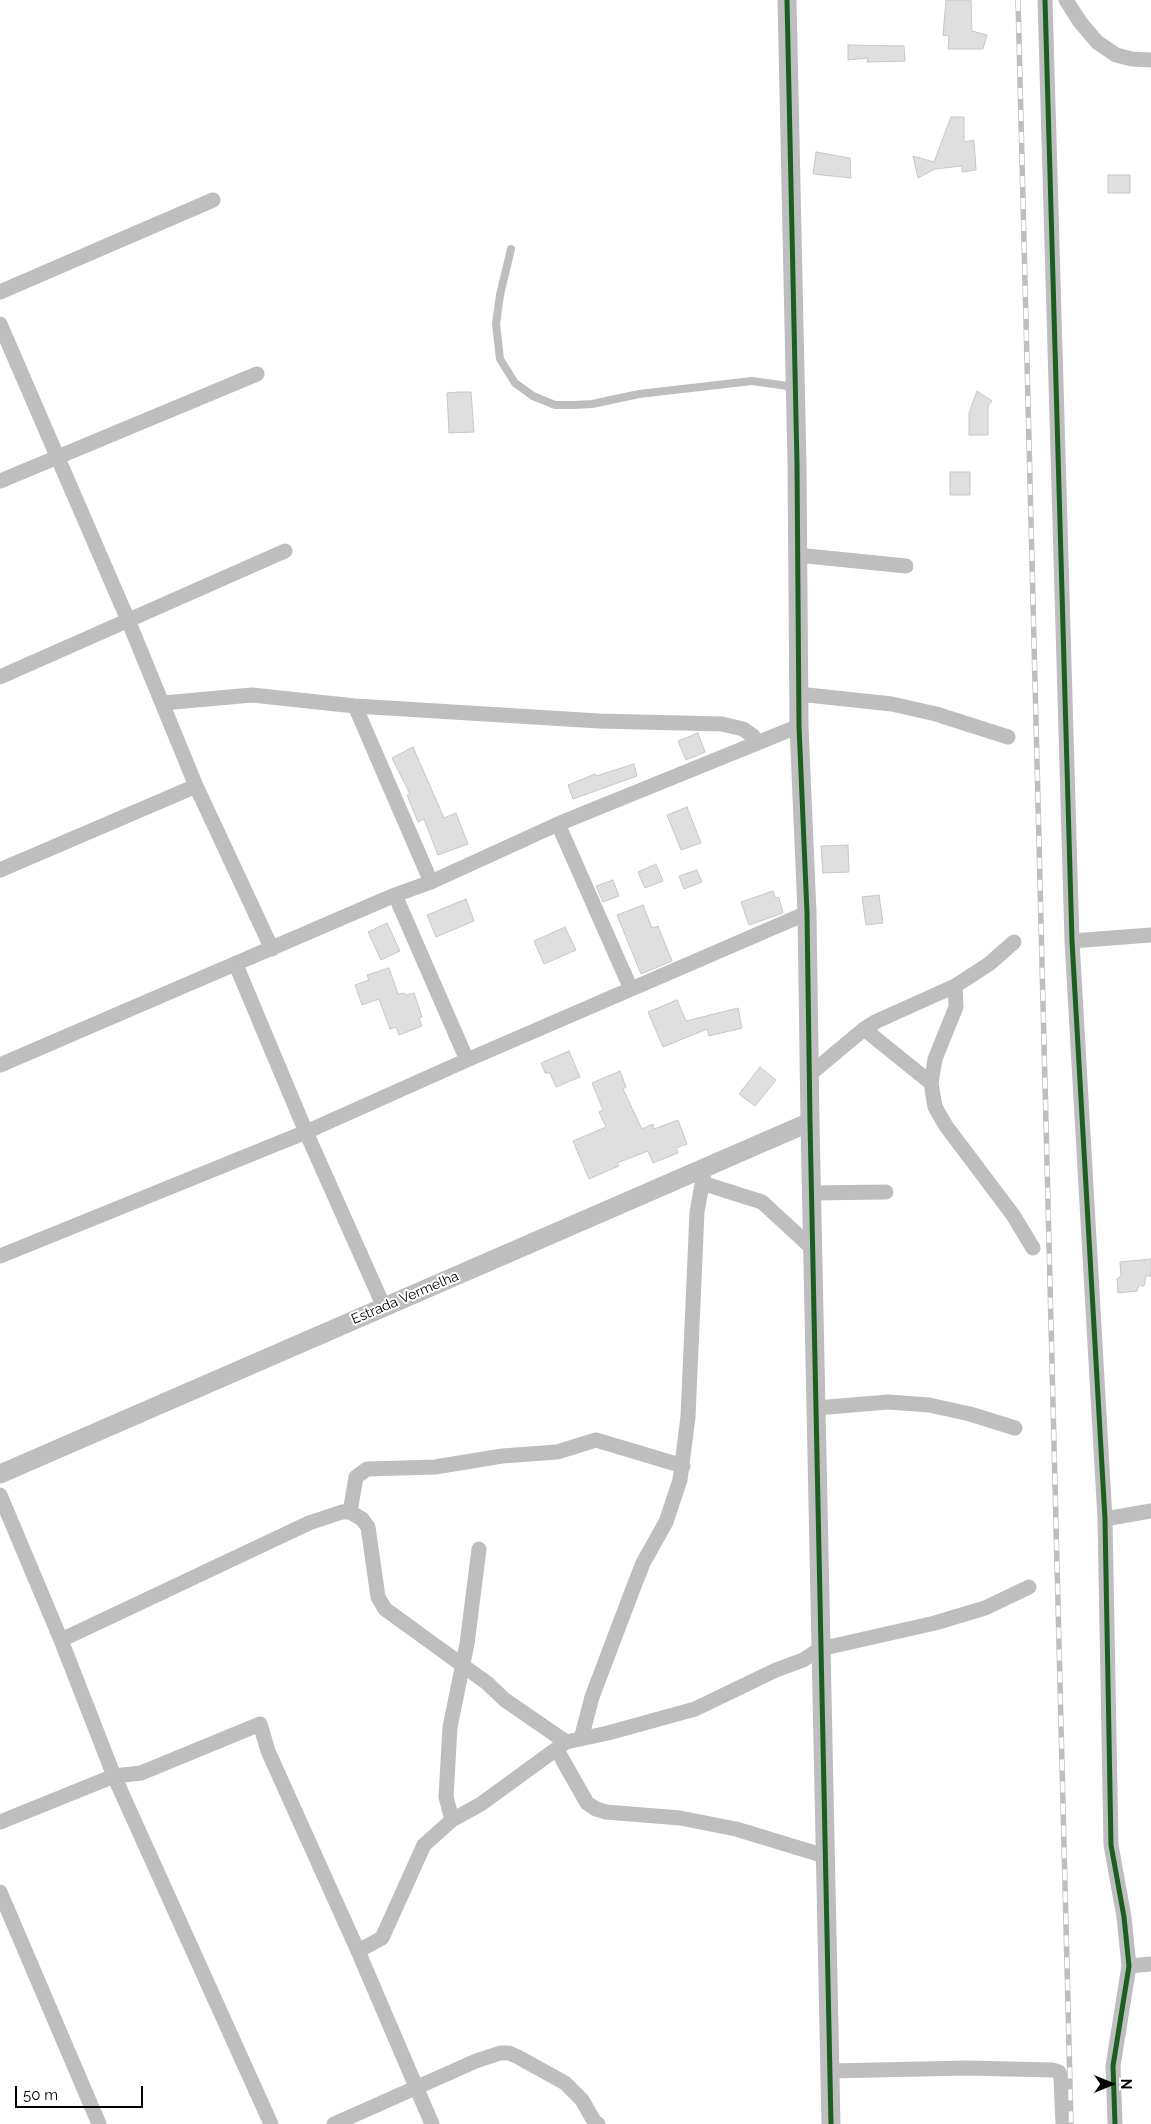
<!DOCTYPE html>
<html>
<head>
<meta charset="utf-8">
<style>
	body { margin:0 }
	#map { position:relative; width:1151px; height:2124px; overflow:hidden; background:#fff; font-family:Raleway,sans-serif }
	canvas { display:block }
	.north { position:absolute; left:1086px; top:2059px; width:50px; height:50px; -webkit-text-stroke:4px #fff; paint-order:stroke; rotate:90deg; font-size:14px; font-weight:700; line-height:20px; text-align:center; color:#000 }
	.north::after { content:''; display:block; margin:auto; width:18px; height:22px; background:#000; clip-path:polygon(50% 0,100% 100%,50% 72%,0 100%) }
	.scale { position:absolute; left:15px; top:2086px; width:128px; height:22px; box-sizing:border-box; border:2px solid #000; border-top:0; padding-left:6px; font-size:15px; line-height:18px; white-space:nowrap; color:#000; -webkit-text-stroke:4px #fff; paint-order:stroke }
</style>
</head>
<body>
<div id="map">
<canvas width="1151" height="2124"></canvas>
<div class="north">N</div>
<div class="scale">50 m</div>
</div>
<script>
const ctx = document.querySelector('canvas').getContext('2d');
ctx.lineJoin = 'round';
function fillPath(path, color) {
  ctx.fillStyle = color;
  ctx.fill(path, 'evenodd');
}
function shape(rows) {
  const path = new Path2D();
  for (const r of rows) {
    path.moveTo(r[0], r[1]);
    for (let i = 2; i < r.length; i += 2) path.lineTo(r[i], r[i + 1]);
  }
  return path;
}
function trace(path, color, width, dash) {
  ctx.strokeStyle = color;
  ctx.lineWidth = width;
  ctx.lineCap = dash ? 'butt' : 'round';
  ctx.setLineDash(dash || []);
  ctx.stroke(path);
}
function label(font, color, halo, rows, align = 'center') {
  ctx.font = font + ' Raleway,sans-serif';
  ctx.lineWidth = 4;
  ctx.setLineDash([]);
  ctx.textBaseline = 'middle';
  ctx.strokeStyle = halo;
  ctx.fillStyle = color;
  for (const [text, x, y, turn = 0] of rows) {
    ctx.save();
    ctx.translate(x, y);
    ctx.rotate((+turn || 0) * Math.PI / 180);
    ctx.textAlign = isNaN(turn) ? turn : align;
    if (halo) ctx.strokeText(text, 0, 0);
    ctx.fillText(text, 0, 0);
    ctx.restore();
  }
}
const building = shape([
	[946,0,971,0,972,31,987,35,983,49,948,49,949,36,943,35,946,0],
	[848,45,904,46,905,61,867,62,868,58,848,60,848,45],
	[951,117,964,117,964,142,974,140,976,170,962,172,962,166,935,169,918,178,913,156,934,162,951,117],
	[816,152,850,158,851,178,813,174,816,152],
	[1108,175,1130,175,1130,193,1108,193,1108,175],
	[977,391,992,401,988,406,988,435,969,435,969,413,977,391],
	[459,392,471,392,474,432,449,433,447,393,459,392],
	[950,472,970,472,970,495,950,495,950,472],
	[698,733,705,752,686,760,678,741,698,733],
	[413,747,444,818,456,813,468,844,438,855,424,819,418,822,407,795,410,794,392,758,413,747],
	[634,764,637,776,573,799,568,785,595,774,596,776,634,764],
	[687,807,701,843,681,850,667,815,687,807],
	[848,845,849,872,823,873,821,846,848,845],
	[656,864,663,881,645,888,638,872,656,864],
	[697,870,702,882,684,889,679,876,697,870],
	[613,880,619,896,603,902,596,886,613,880],
	[773,891,775,897,779,898,783,913,749,925,741,902,773,891],
	[879,895,883,923,866,925,862,897,879,895],
	[466,899,474,921,436,937,427,915,466,899],
	[643,905,652,928,658,926,672,961,641,974,617,915,643,905],
	[387,923,400,951,381,960,368,932,387,923],
	[565,927,576,950,544,964,534,941,565,927],
	[389,968,398,994,404,993,407,995,414,993,422,1017,419,1018,422,1026,399,1035,396,1027,390,1029,379,999,362,1005,355,985,369,980,367,975,389,968],
	[677,1000,686,1021,738,1008,742,1028,709,1036,707,1029,663,1047,648,1012,677,1000],
	[569,1051,580,1077,556,1087,550,1073,545,1073,541,1063,569,1051],
	[760,1067,776,1080,755,1106,739,1094,760,1067],
	[620,1071,626,1087,623,1089,642,1129,653,1124,654,1129,678,1120,687,1144,676,1148,678,1153,653,1163,648,1151,617,1163,619,1166,589,1179,573,1141,606,1127,599,1112,603,1110,592,1083,620,1071],
	[1151,1259,1151,1276,1146,1276,1144,1286,1139,1285,1137,1291,1118,1293,1117,1279,1121,1276,1120,1262,1151,1259]
]);
fillPath(building, '#dfdfdf');
trace(building, '#c7c7c7', 1);
trace(shape([
	[511,249,500,295,496,324,500,359,515,383,533,396,555,405,573,405,592,404,639,394,752,381,795,387]
]), '#bebebe', 8);
trace(shape([
	[1045,0,1072,941,1105,1519,1111,1845,1124,1917,1129,1966,1113,2066,1115,2124],
	[1066,0,1080,22,1097,42,1116,55,1132,59,1151,60],
	[0,292,213,200],
	[0,324,128,620,196,786,272,949],
	[0,481,257,374],
	[797,555,906,566],
	[0,677,285,551],
	[798,694,892,704,936,714,1008,737],
	[163,703,252,695,355,706,599,721,722,724,743,729,753,736,756,744],
	[355,706,431,882],
	[558,824,631,989],
	[0,870,196,786],
	[395,895,467,1060],
	[1072,941,1151,935],
	[236,965,306,1132,384,1307],
	[955,986,956,1007,935,1059,931,1083,935,1107,946,1126,1013,1215,1033,1248],
	[864,1029,931,1083],
	[0,1065,395,895,431,882,558,824,799,726],
	[809,1075,864,1029,877,1021,955,986,989,964,1014,942],
	[702,1183,762,1202,813,1249],
	[811,1193,886,1192],
	[0,1256,306,1132,467,1060,807,913],
	[816,1408,888,1402,929,1405,970,1414,1015,1428],
	[0,1495,61,1640,114,1776,271,2124],
	[350,1512,356,1477,367,1469,435,1467,502,1456,557,1452,596,1440,683,1466],
	[1105,1519,1151,1511],
	[61,1640,309,1523,342,1512,350,1512,362,1519,368,1527,378,1597,385,1609,487,1683,505,1700,566,1742],
	[581,1739,592,1697,631,1594,643,1563,666,1522,680,1480,688,1417,697,1212,705,1168],
	[557,1750,587,1803,596,1809,606,1812,680,1818,736,1829,825,1856],
	[452,1820,446,1797,450,1727,467,1644,479,1549],
	[0,1822,114,1776,141,1773,260,1724,268,1751,358,1951,432,2124],
	[0,1892,99,2124],
	[358,1951,382,1938,424,1845,452,1820,481,1804,566,1742,608,1733,695,1709,776,1670,803,1660,820,1649,935,1623,985,1608,1029,1587],
	[1129,1966,1151,1964],
	[830,2071,967,2068,1053,2070,1059,2072,1061,2078,1063,2124],
	[334,2124,476,2061,500,2053,509,2053,518,2057,565,2083,582,2100,594,2121,598,2124]
]), '#bebebe', 15);
trace(shape([
	[787,0,797,464,799,726,807,913,810,1122,831,2124],
	[0,1474,810,1122]
]), '#bebebe', 19);
const rail = shape([
	[1018,0,1071,2124]
]);
trace(rail, '#bebebe', 5.5);
trace(rail, '#fff', 4, [11]);
trace(shape([
	[787,0,797,464,799,726,807,913,810,1122,831,2124],
	[1045,0,1072,941,1105,1519,1111,1845,1124,1917,1129,1966,1113,2066,1115,2124]
]), '#1b5e20', 5);
label('14px', '#000', '#fff', [
	["Estrada Vermelha",405,1298,-23]
]);
</script>
</body>
</html>
